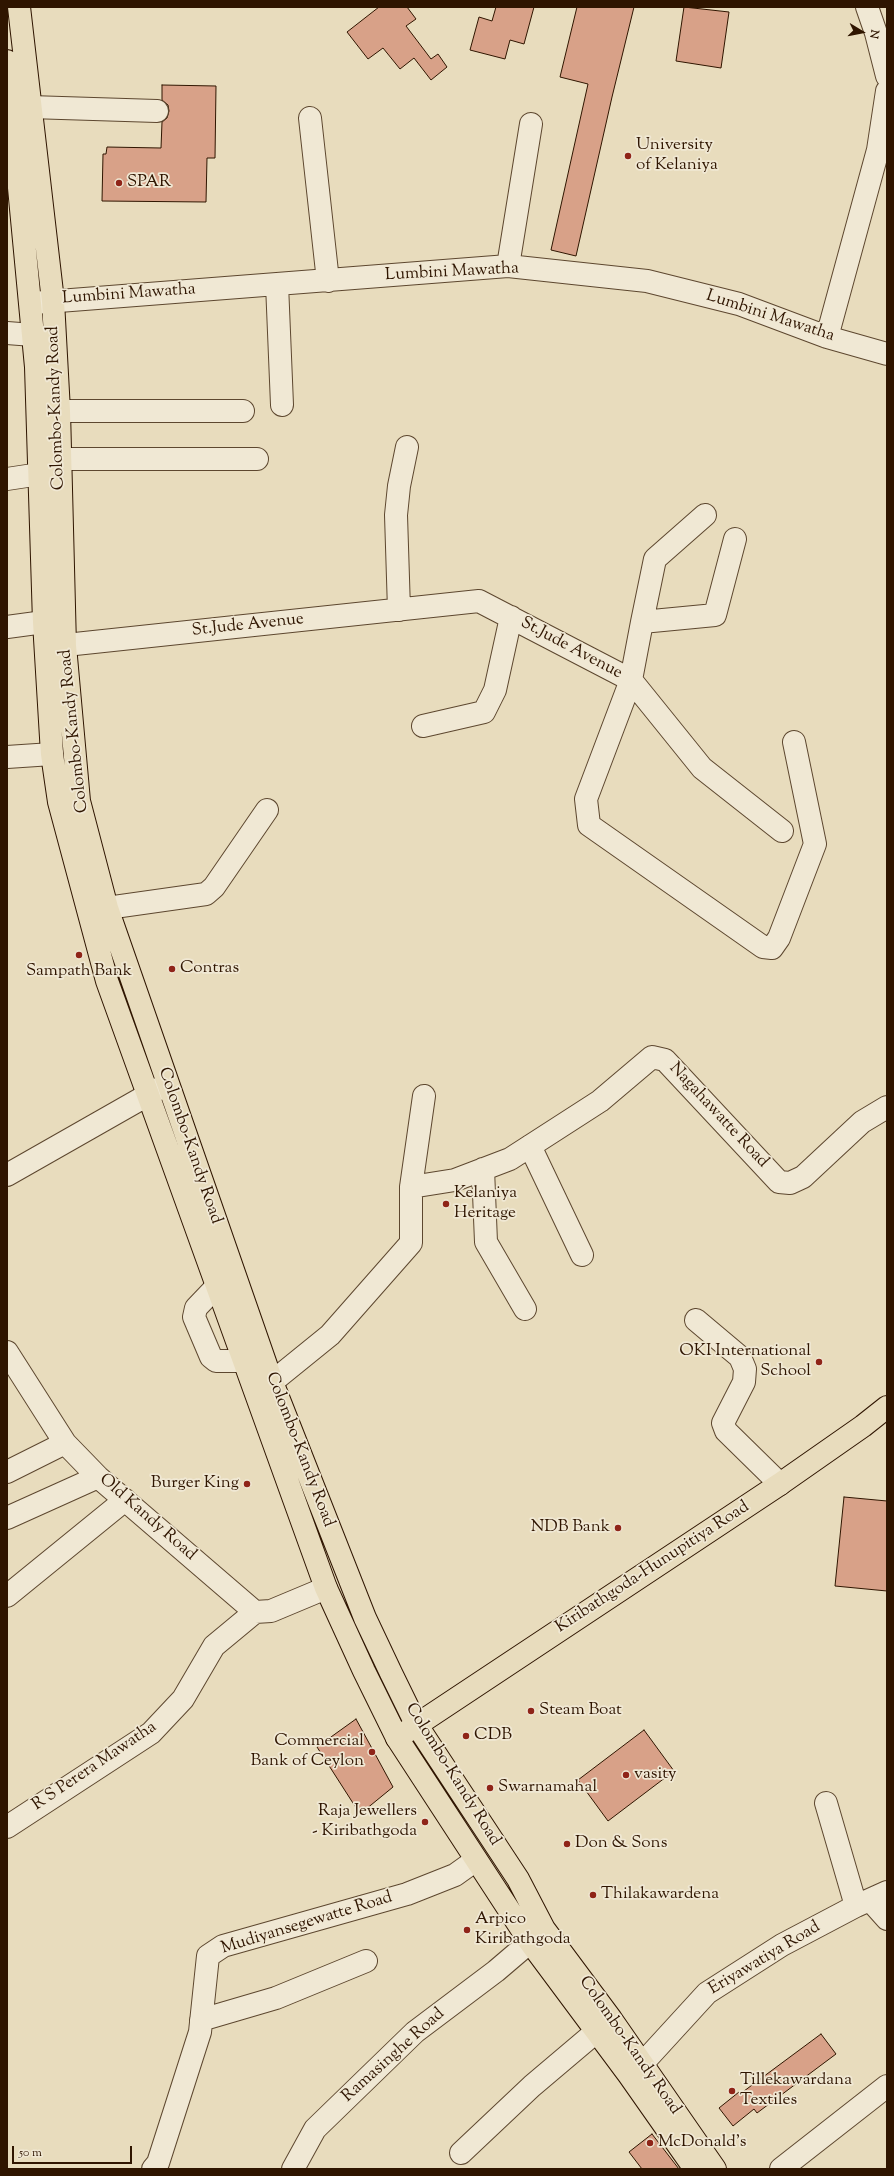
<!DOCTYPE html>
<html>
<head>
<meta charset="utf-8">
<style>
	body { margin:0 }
	#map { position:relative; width:894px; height:2176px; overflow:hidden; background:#e8dcbd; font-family:"Sorts Mill Goudy",serif }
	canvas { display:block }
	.frame { position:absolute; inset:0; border:8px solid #2f1500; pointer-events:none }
	.north { position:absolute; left:842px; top:12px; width:40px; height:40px; -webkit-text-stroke:3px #f0e8d4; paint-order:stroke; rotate:100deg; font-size:11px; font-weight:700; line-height:16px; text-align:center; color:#2f1500 }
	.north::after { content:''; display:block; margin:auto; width:14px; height:18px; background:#2f1500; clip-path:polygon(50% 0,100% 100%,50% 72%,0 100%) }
	.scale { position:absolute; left:12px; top:2146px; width:120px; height:18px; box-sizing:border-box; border:2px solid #2f1500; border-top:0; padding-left:5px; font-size:12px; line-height:14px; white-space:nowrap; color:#2f1500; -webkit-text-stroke:3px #f0e8d4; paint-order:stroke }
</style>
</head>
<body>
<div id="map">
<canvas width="894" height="2176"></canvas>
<div class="frame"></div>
<div class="north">N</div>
<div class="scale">50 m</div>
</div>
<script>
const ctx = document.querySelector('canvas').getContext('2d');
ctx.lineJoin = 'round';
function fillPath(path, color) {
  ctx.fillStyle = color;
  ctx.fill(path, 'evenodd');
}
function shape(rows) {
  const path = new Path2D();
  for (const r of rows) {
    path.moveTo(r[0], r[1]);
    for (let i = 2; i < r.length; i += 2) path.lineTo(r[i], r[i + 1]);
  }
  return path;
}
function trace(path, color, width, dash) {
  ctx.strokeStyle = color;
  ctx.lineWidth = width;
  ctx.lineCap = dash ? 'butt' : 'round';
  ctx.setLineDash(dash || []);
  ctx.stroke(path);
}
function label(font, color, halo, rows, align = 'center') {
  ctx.font = font + ' "Sorts Mill Goudy",serif';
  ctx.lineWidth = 3.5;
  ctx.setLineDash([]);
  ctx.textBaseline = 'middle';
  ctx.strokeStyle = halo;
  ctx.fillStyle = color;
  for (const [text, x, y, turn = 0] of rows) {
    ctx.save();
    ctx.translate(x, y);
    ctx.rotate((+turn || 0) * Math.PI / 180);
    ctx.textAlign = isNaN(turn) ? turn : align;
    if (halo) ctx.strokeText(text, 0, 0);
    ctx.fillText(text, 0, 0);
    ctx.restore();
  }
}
const building = shape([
	[379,7,407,7,416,19,406,26,431,59,438,54,447,67,431,80,414,58,400,69,383,48,368,59,347,32,379,7],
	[496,7,534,7,524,44,510,40,505,59,470,50,479,17,492,21,496,7],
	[577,7,634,7,612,97,576,256,551,250,588,84,560,77,577,7],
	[684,7,729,12,721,68,676,61,684,7],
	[162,85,216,86,215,158,207,158,206,202,102,201,103,154,106,154,107,147,161,148,162,122,167,118,169,111,168,105,162,100,162,85],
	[844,1497,887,1501,887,1591,835,1586,844,1497],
	[356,1719,393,1787,360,1814,317,1747,356,1719],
	[644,1730,674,1771,608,1821,578,1780,644,1730],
	[821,2034,836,2054,757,2113,754,2109,733,2126,719,2108,739,2092,740,2094,821,2034],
	[652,2134,679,2169,642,2169,629,2152,652,2134]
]);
fillPath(building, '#d8a188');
trace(building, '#2f1500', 1);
const minor = shape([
	[867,7,876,33,887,76],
	[30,107,157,111],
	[310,118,328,281],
	[508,266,531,124],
	[277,284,282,405],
	[33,303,508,266,647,281,739,304,827,337,887,354],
	[7,333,33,335],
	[827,337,878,150,887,91],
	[59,411,243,411],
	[60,459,257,459],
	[7,479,40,474],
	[735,539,715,615,642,622,631,680,702,768,782,831],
	[399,610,396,515,399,486,407,447],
	[642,622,655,559,705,515],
	[7,627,44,622],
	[47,647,479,601,631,680,586,799,589,825,763,947,772,948,779,938,815,844,794,742],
	[423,726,484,712,495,690,511,617],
	[7,757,52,754],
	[107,908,206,894,214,887,267,810],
	[530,1146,582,1255],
	[483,1169,486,1242,525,1309],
	[7,1175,167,1084],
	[411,1187,455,1180,510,1159,600,1101,652,1057,665,1060,779,1182,790,1183,803,1177,862,1122,887,1107],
	[217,1286,196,1308,194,1317,211,1357,216,1361,244,1361],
	[696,1320,740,1357,745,1369,744,1382,723,1423,726,1431,780,1484],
	[7,1352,65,1443,98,1477,255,1612,271,1611,326,1588],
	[256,1392,272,1382,330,1335,411,1243,411,1187,424,1096],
	[7,1472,65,1443],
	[7,1518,98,1477],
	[7,1596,125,1500],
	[826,1803,856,1906],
	[7,1827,151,1733,183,1699,214,1646,255,1612],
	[870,1900,887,1919],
	[201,2020,276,1998,366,1961],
	[642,2064,707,1993,782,1945,856,1906,887,1892],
	[461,2153,532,2086,597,2031],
	[153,2169,158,2163,200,2032,208,1956,223,1946,407,1894,455,1875,476,1860],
	[293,2169,315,2129,415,2032,496,1971,530,1942],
	[781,2169,887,2086]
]);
const major = shape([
	[397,1738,780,1484,863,1426,887,1407]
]);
const highway = shape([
	[19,7,53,301,59,411,65,646,79,801,107,908,272,1382,365,1618,391,1673,416,1724,518,1879,544,1929,611,2019,715,2169],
	[7,61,36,367,44,622,52,754,59,802,107,981,326,1588,364,1671,397,1738,530,1942,629,2075,695,2169]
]);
trace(minor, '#5d472f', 24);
trace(major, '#2f1500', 24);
trace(highway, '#2f1500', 24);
trace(minor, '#f0e8d4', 22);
trace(major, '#e8dcbd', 22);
trace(highway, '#e8dcbd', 22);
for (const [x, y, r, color] of [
	[628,156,4,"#8f2418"],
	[119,183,4,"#8f2418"],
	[79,955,4,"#8f2418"],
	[172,969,4,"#8f2418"],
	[446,1204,4,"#8f2418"],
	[819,1362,4,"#8f2418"],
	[247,1484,4,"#8f2418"],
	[618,1528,4,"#8f2418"],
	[531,1711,4,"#8f2418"],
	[466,1736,4,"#8f2418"],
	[372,1752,4,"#8f2418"],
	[626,1775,4,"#8f2418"],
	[490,1788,4,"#8f2418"],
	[425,1822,4,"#8f2418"],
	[567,1844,4,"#8f2418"],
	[593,1895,4,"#8f2418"],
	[467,1930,4,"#8f2418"],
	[732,2091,4,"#8f2418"],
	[650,2143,4,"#8f2418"]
]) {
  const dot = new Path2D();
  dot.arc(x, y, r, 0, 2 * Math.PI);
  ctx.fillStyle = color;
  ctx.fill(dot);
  trace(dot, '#f0e8d4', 1.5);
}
label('17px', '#2f1500', '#f0e8d4', [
	["University",636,146],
	["of Kelaniya",636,166],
	["SPAR",127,183],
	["Contras",180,969],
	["Sampath Bank",79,972,"center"],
	["Kelaniya",454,1194],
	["Heritage",454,1214],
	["OKI International",811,1352,"right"],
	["School",811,1372,"right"],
	["Burger King",239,1484,"right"],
	["NDB Bank",610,1528,"right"],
	["Steam Boat",539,1711],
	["CDB",474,1736],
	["Commercial",364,1742,"right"],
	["Bank of Ceylon",364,1762,"right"],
	["vasity",634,1775],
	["Swarnamahal",498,1788],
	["Raja Jewellers",417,1812,"right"],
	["- Kiribathgoda",417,1832,"right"],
	["Don & Sons",575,1844],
	["Thilakawardena",601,1895],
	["Arpico",475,1920],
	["Kiribathgoda",475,1940],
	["Tillekawardana",740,2081],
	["Textiles",740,2101],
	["McDonald's",658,2143]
], 'left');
label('17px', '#2f1500', '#f0e8d4', [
	["Lumbini Mawatha",452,273,-3],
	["Lumbini Mawatha",129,295,-4],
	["Lumbini Mawatha",770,317,18],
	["Colombo-Kandy Road",57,408,-92],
	["St.Jude Avenue",248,626,-6],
	["St.Jude Avenue",571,649,28],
	["Colombo-Kandy Road",75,731,-96],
	["Nagahawatte Road",718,1116,47],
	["Colombo-Kandy Road",189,1146,71],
	["Colombo-Kandy Road",299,1450,69],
	["Old Kandy Road",147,1518,41],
	["Kiribathgoda-Hunupitiya Road",653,1568,-33],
	["R S Perera Mawatha",95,1767,-34],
	["Colombo-Kandy Road",452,1775,58],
	["Mudiyansegewatte Road",307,1924,-17],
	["Eriyawatiya Road",765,1959,-31],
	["Colombo-Kandy Road",629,2046,55],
	["Ramasinghe Road",394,2056,-42]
]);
</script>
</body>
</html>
